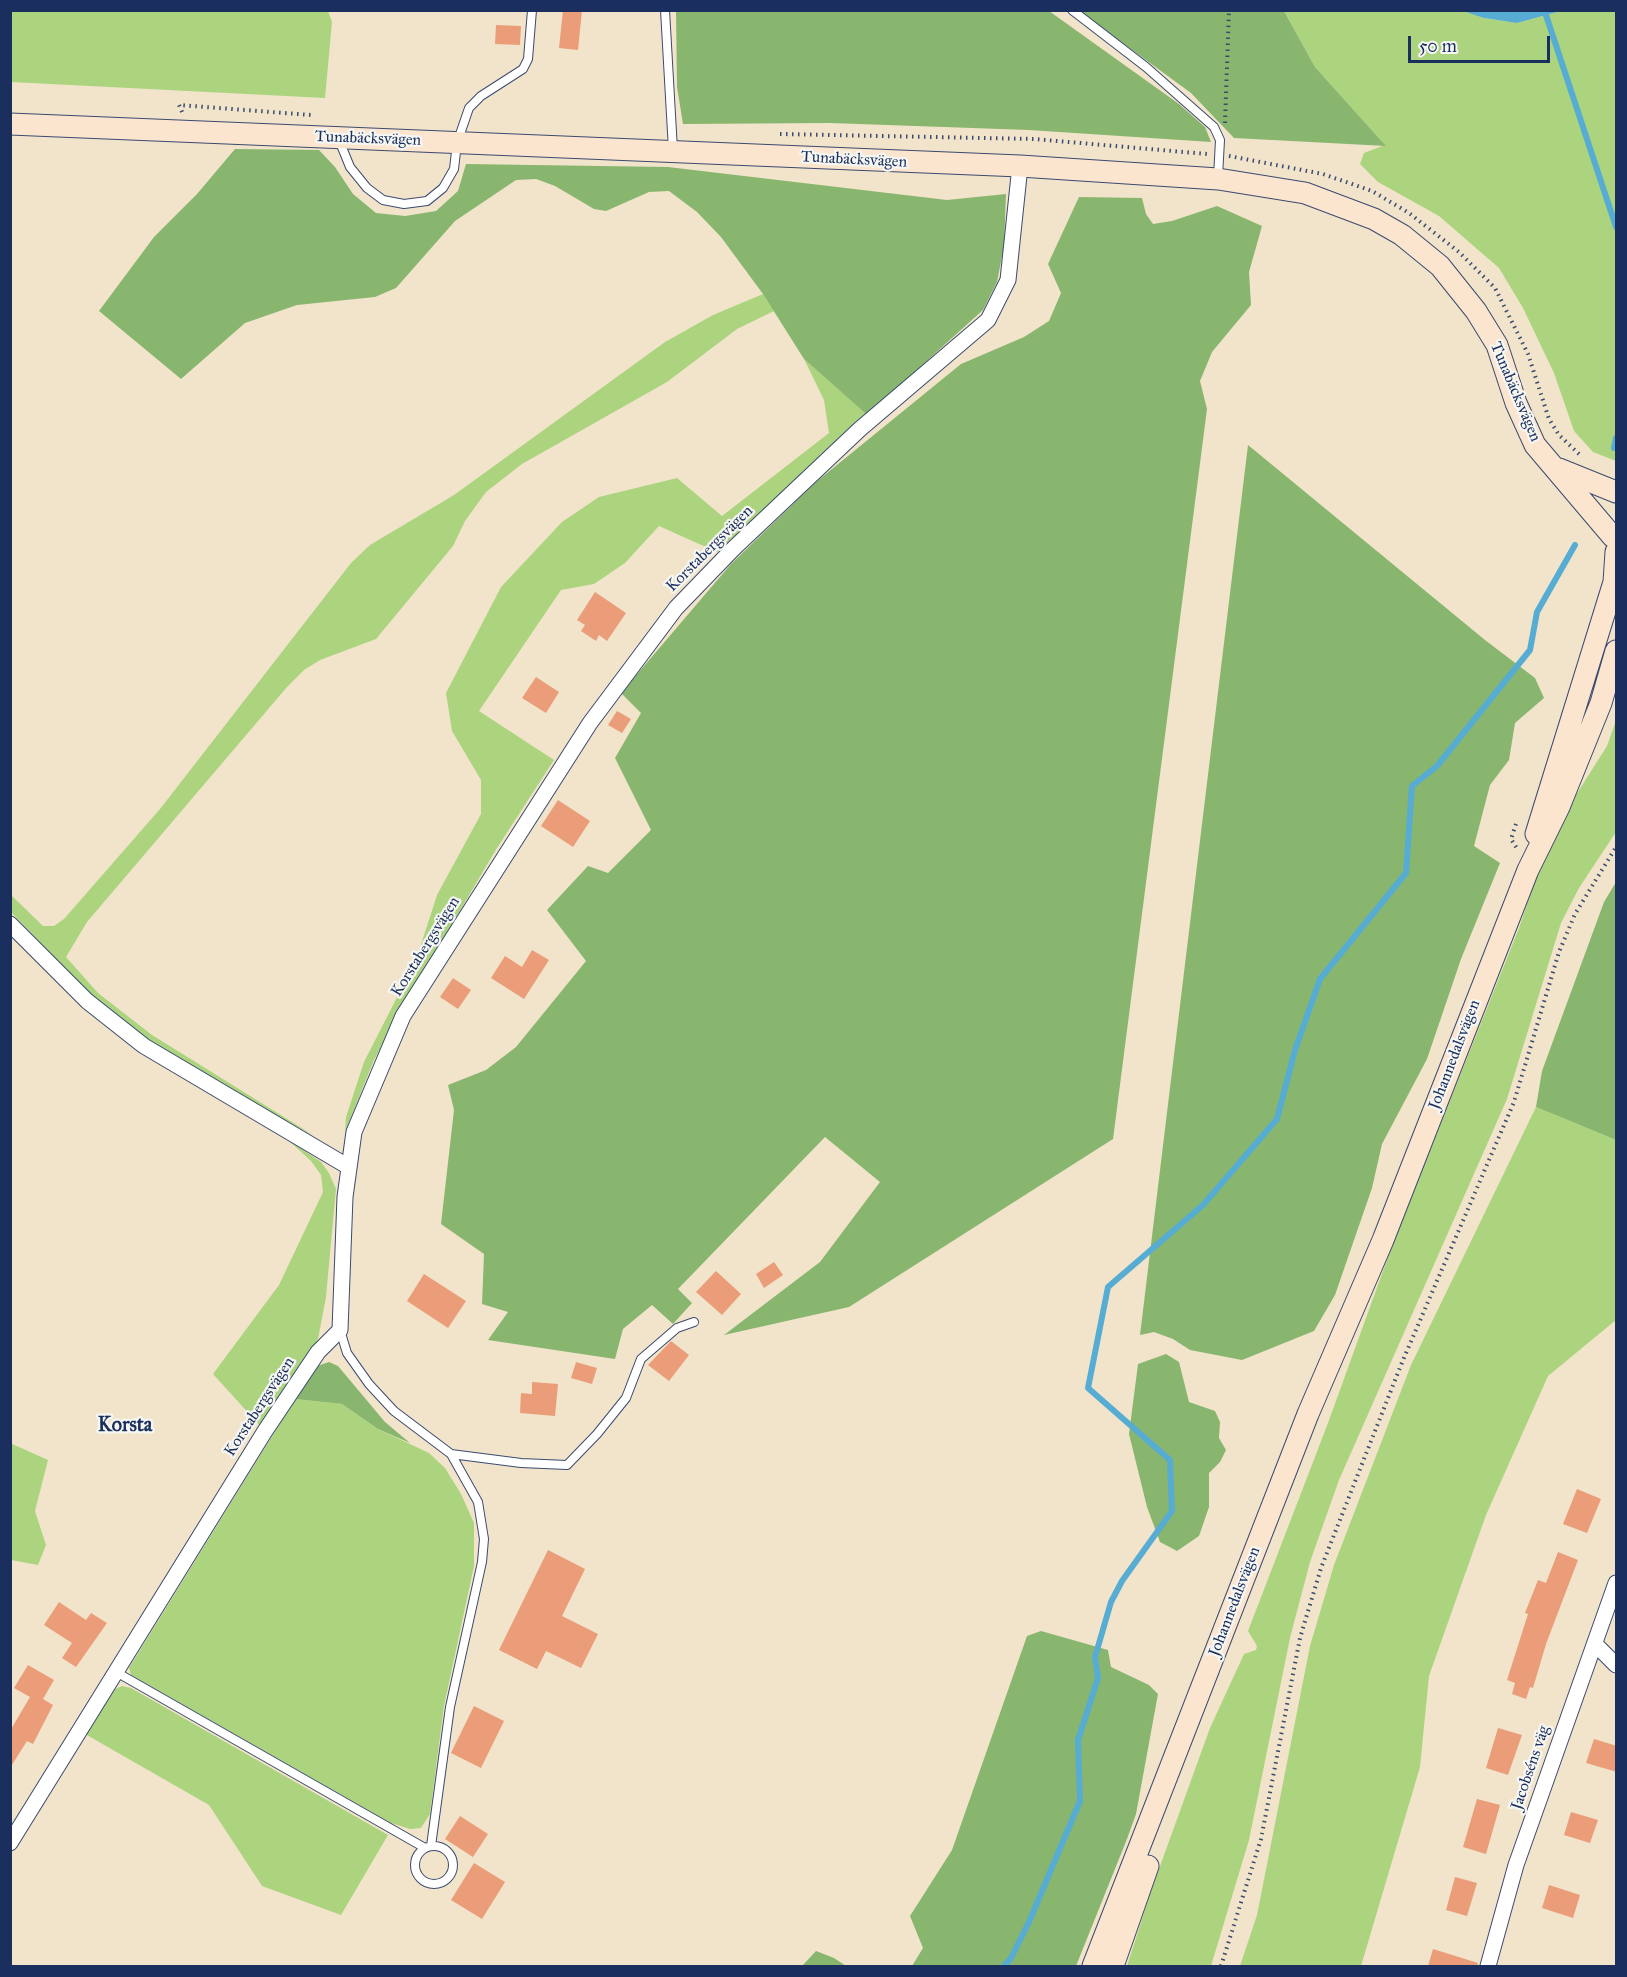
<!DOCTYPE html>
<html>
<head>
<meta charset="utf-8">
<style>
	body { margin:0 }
	#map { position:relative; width:1627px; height:1977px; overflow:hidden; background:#f1e4cb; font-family:"IM FELL Great Primer",serif }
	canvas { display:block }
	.frame { position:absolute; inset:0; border:12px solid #1b2f5e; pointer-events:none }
	.scale { position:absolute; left:1408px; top:36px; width:142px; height:27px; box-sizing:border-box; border:3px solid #1b2f5e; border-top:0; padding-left:8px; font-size:18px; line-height:21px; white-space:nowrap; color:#1b2f5e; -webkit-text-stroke:4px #f6f6f2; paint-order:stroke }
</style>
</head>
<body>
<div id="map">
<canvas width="1627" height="1977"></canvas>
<div class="frame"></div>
<div class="scale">50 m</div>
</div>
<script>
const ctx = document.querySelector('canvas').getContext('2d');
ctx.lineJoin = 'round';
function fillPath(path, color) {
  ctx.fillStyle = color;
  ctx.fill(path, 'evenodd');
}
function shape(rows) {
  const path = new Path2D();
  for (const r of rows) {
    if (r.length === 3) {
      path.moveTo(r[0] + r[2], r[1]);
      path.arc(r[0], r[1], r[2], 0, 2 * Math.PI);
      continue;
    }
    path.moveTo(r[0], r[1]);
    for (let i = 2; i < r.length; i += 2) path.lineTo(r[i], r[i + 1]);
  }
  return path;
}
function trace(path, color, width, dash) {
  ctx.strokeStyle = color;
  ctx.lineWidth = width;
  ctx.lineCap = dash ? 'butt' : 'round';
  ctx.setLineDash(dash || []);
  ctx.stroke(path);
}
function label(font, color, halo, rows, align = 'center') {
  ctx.font = font + ' "IM FELL Great Primer",serif';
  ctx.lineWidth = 4.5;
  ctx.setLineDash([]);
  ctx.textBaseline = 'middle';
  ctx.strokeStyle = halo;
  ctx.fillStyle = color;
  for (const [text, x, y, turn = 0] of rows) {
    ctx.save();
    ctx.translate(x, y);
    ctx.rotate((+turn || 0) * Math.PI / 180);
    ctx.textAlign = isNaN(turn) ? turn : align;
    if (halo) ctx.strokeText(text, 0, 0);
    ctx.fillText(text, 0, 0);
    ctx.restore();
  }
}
fillPath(shape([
	[1463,10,1484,18,1517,23,1561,11,1616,11,1616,461,1593,452,1574,431,1554,373,1523,308,1499,268,1439,216,1378,182,1360,164,1364,153,1385,145,1315,67,1284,11],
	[10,11,328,11,332,22,325,98,11,82],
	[763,294,774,311,737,329,667,382,522,464,486,492,465,521,453,546,376,639,320,660,304,670,287,687,87,922,66,957,98,993,152,1035,313,1135,244,1099,151,1042,95,999,11,912,10,894,43,926,54,926,64,919,160,809,351,563,370,545,454,495,665,342,713,315],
	[804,359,867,415,717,552,659,526,625,563,594,584,561,590,479,711,554,760,497,848,398,1015,374,1060,345,1132,346,1117,364,1062,416,960,437,895,481,814,481,780,452,731,446,693,501,587,562,522,599,497,677,478,722,516,829,433,824,400],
	[1616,720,1616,832,1579,888,1561,923,1507,1099,1339,1480,1310,1562,1290,1638,1249,1840,1211,1966,1127,1966,1151,1891,1210,1728,1244,1654,1256,1650,1257,1646,1248,1631,1328,1423,1392,1246,1519,928,1537,875,1569,806,1607,746],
	[1536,1107,1616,1140,1616,1320,1548,1376,1486,1515,1429,1676,1420,1767,1361,1966,1240,1966,1257,1915,1310,1646,1334,1565,1411,1365],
	[286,1138,321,1162,329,1173,336,1189,326,1297,318,1339,261,1427,213,1374,279,1285,323,1192,321,1175,311,1161],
	[295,1399,342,1404,378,1429,429,1453,445,1468,461,1494,474,1523,474,1566,444,1706,430,1814,421,1828,410,1829,391,1823,131,1675,129,1668],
	[10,1443,48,1460,35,1511,46,1545,38,1565,11,1560],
	[122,1686,131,1688,388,1835,341,1915,262,1886,209,1805,85,1734,113,1690]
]), '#acd47f');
fillPath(shape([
	[676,11,1049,11,1179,104,1205,127,1211,142,1029,130,830,123,683,124,677,87],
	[1079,11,1284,11,1315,67,1386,146,1234,138,1191,93],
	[235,149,319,150,335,167,353,194,376,213,405,216,436,211,458,191,466,164,668,167,947,200,1006,194,1004,246,997,282,983,310,867,415,804,359,763,294,721,237,697,212,669,191,649,192,606,211,594,209,555,186,536,179,516,180,455,221,396,288,375,297,297,305,245,323,181,379,99,311,154,237,197,194],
	[1079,197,1142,198,1146,214,1153,224,1172,221,1217,206,1262,226,1249,272,1251,305,1212,352,1200,381,1207,409,1113,1139,849,1307,724,1335,820,1262,880,1182,825,1137,678,1289,692,1303,673,1324,652,1305,623,1329,615,1359,488,1340,508,1312,482,1304,484,1254,441,1224,454,1110,448,1085,486,1070,516,1047,586,961,547,910,588,866,608,873,651,830,615,758,641,713,621,693,731,564,816,482,961,364,1024,337,1049,321,1061,293,1048,264],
	[1248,445,1485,640,1535,678,1544,698,1515,723,1509,760,1490,785,1474,846,1500,863,1461,959,1427,1059,1382,1144,1372,1188,1335,1295,1314,1331,1242,1360,1190,1350,1173,1339,1154,1332,1140,1335],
	[1616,882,1616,1140,1536,1107,1542,1071,1604,902],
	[1166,1354,1179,1362,1189,1402,1215,1411,1220,1422,1219,1438,1226,1450,1220,1462,1209,1473,1209,1507,1199,1536,1177,1551,1160,1542,1147,1507,1129,1434,1138,1364],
	[329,1362,338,1366,385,1422,410,1443,378,1429,342,1404,295,1399,317,1366],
	[1041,1631,1108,1650,1111,1667,1149,1685,1158,1694,1136,1814,1127,1839,1076,1966,912,1966,923,1948,910,1916,952,1850,1027,1636],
	[816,1951,834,1958,846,1966,802,1966]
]), '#89b66e');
fillPath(shape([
	[1463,11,1463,10,1561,11,1517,23,1484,18]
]), '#56acd2');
trace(shape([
	[1546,15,1616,227],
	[1614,448,1616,438],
	[1004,1966,1011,1958,1029,1922,1080,1801,1078,1740,1098,1678,1095,1657,1111,1602,1122,1581,1172,1511,1170,1460,1088,1388,1108,1287,1203,1205,1277,1119,1295,1050,1320,979,1406,873,1412,786,1437,766,1530,650,1537,612,1575,545]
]), '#56acd2', 6);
fillPath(shape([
	[563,10,582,10,578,50,559,48],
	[496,25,521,26,520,45,495,44],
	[595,592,626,613,607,641,599,635,596,641,581,631,585,625,577,620],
	[536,677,559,692,546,713,522,698],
	[617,711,631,719,622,733,608,725],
	[558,800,590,821,573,847,541,826],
	[532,950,549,960,524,999,491,978,505,956,522,967],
	[453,978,471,990,458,1009,440,997],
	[774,1262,783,1275,764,1288,756,1274],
	[716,1271,741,1294,722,1315,696,1292],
	[424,1274,466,1301,448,1328,407,1301],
	[671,1341,689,1355,669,1381,648,1365],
	[576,1362,597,1368,592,1384,571,1378],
	[532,1382,558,1384,555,1416,520,1413,521,1393,532,1394],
	[1577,1489,1601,1499,1587,1533,1563,1524],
	[548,1550,585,1569,562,1616,598,1634,581,1668,546,1651,537,1669,499,1650],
	[1558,1552,1578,1560,1546,1644,1533,1688,1530,1687,1526,1699,1512,1694,1515,1683,1507,1680,1528,1614,1525,1613,1538,1580,1546,1583],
	[59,1602,86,1620,91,1613,107,1623,76,1667,62,1658,72,1643,44,1625],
	[28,1665,54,1680,43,1699,53,1705,33,1744,27,1741,10,1768,10,1731,30,1697,14,1688],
	[474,1706,504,1721,481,1768,451,1753],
	[1498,1728,1522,1735,1508,1775,1486,1768],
	[1594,1739,1617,1746,1617,1772,1586,1763],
	[1477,1799,1500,1805,1486,1854,1463,1847],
	[1571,1812,1598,1820,1590,1843,1564,1835],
	[460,1816,488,1834,473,1857,445,1839],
	[474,1863,505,1882,482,1919,451,1900],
	[1455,1877,1477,1883,1467,1916,1446,1910],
	[1549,1885,1580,1895,1573,1918,1542,1908],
	[1433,1949,1478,1963,1477,1966,1428,1966]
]), '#ea9d78');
const lane = shape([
	[665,10,673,150],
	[1072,10,1146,67,1214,127,1220,140,1218,177],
	[339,140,350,167,367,188,383,200,404,204,427,201,443,188,454,169,457,143,469,108,481,96,523,69,528,59,532,10],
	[340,1330,347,1353,369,1384,394,1411,451,1454,521,1463,567,1465,597,1434,626,1398,641,1359,677,1328,694,1322],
	[116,1672,425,1848],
	[431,1846,450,1707,482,1562,484,1539,478,1502,451,1454],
	[434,1865,19]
]);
const street = shape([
	[10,924,87,1001,144,1046,347,1166],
	[1595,1644,1616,1665],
	[10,1843,265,1431,318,1352,340,1330,345,1197,354,1132,403,1016,590,723,676,608,734,548,860,429,988,320,1008,280,1020,166],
	[1488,1966,1516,1865,1616,1583]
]);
const secondary = shape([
	[10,124,1020,166,1218,179,1305,193,1374,219,1402,235,1440,266,1476,311,1497,345,1516,403,1535,445,1613,537],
	[1559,469,1616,492],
	[1536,834,1614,582,1616,552],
	[1093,1966,1308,1414,1383,1240,1528,870,1559,807,1601,703,1616,651],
	[1113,1966,1148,1866]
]);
trace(lane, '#3b4a6e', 10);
trace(street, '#3b4a6e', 17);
trace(secondary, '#3b4a6e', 23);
trace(shape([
	[182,112,179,105,311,115],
	[1225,123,1229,10],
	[780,134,1034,139,1207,154],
	[1229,156,1323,174,1372,191,1409,213,1459,252,1495,288,1528,354,1549,419,1559,435,1579,454],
	[1516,824,1511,839,1518,850],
	[1221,1966,1261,1839,1300,1638,1321,1568,1403,1360,1514,1102,1559,952,1575,914,1616,847]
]), '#3b4a6e', 4, [1.5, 4.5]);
trace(lane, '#fff', 8);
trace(street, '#fff', 15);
trace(secondary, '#fbe5cf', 21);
label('16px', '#1b2f5e', '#f6f6f2', [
	["Tunabäcksvägen",368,139,2],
	["Tunabäcksvägen",854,160,3],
	["Tunabäcksvägen",1515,392,67],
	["Korstabergsvägen",710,549,-45],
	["Korstabergsvägen",426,947,-58],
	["Johannedalsvägen",1455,1055,-69],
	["Korstabergsvägen",260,1407,-57],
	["Johannedalsvägen",1235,1602,-69],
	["Jacobséns väg",1531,1768,-71]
]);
label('bold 20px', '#1b2f5e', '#f6f6f2', [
	["Korsta",125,1426]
]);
</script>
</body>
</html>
